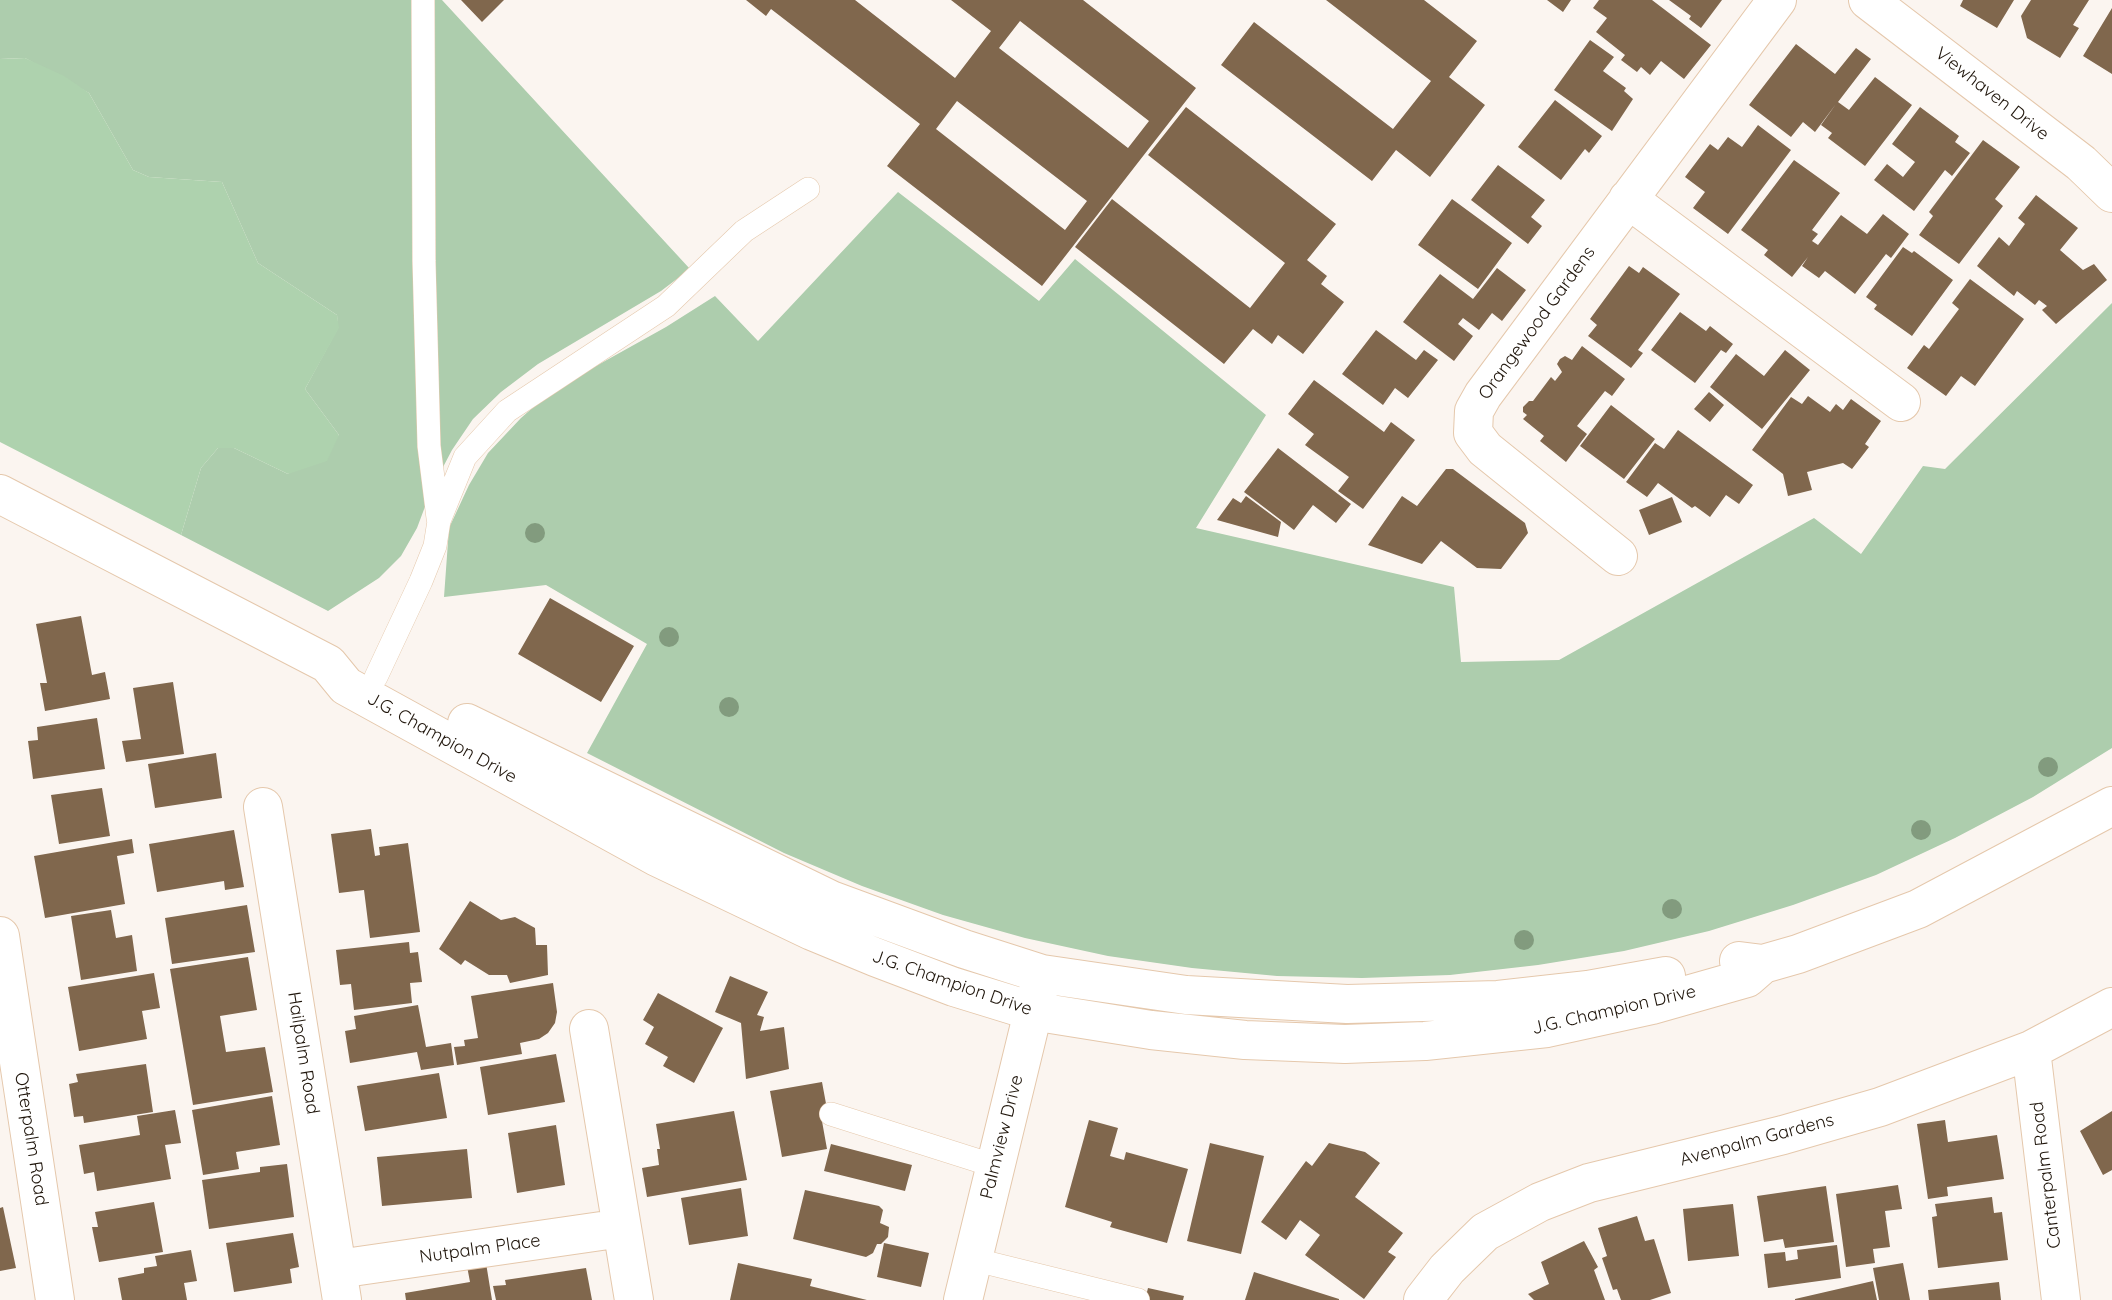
<!DOCTYPE html>
<html>
<head>
<meta charset="utf-8">
<style>
	body { margin:0 }
	canvas { display:block; background:#fbf5f0 }
</style>
</head>
<body>
<canvas width="2112" height="1300"></canvas>
<script>
const ctx = document.querySelector('canvas').getContext('2d');
ctx.lineJoin = 'round';
function fillPath(path, color) {
  ctx.fillStyle = color;
  ctx.fill(path, 'evenodd');
}
function shape(rows) {
  const path = new Path2D();
  for (const r of rows) {
    path.moveTo(r[0], r[1]);
    for (let i = 2; i < r.length; i += 2) path.lineTo(r[i], r[i + 1]);
  }
  return path;
}
function trace(path, color, width, dash) {
  ctx.strokeStyle = color;
  ctx.lineWidth = width;
  ctx.lineCap = dash ? 'butt' : 'round';
  ctx.setLineDash(dash || []);
  ctx.stroke(path);
}
function label(font, color, halo, rows, align = 'center') {
  ctx.font = font + ' Quicksand,sans-serif';
  ctx.lineWidth = 5;
  ctx.setLineDash([]);
  ctx.textBaseline = 'middle';
  ctx.strokeStyle = halo;
  ctx.fillStyle = color;
  for (const [text, x, y, turn = 0] of rows) {
    ctx.save();
    ctx.translate(x, y);
    ctx.rotate((+turn || 0) * Math.PI / 180);
    ctx.textAlign = isNaN(turn) ? turn : align;
    if (halo) ctx.strokeText(text, 0, 0);
    ctx.fillText(text, 0, 0);
    ctx.restore();
  }
}
fillPath(shape([
	[0,0,442,0,690,269,661,291,538,364,501,392,473,419,452,450,432,488,417,528,401,556,379,578,328,611,181,535,201,468,218,448,234,448,288,474,339,435,305,389,338,328,337,315,258,263,222,182,149,177,133,170,89,93,25,58,0,59],
	[898,192,1039,301,1075,259,1266,415,1196,528,1454,587,1461,662,1559,660,1814,518,1861,554,1923,466,1945,469,2112,303,2112,748,2033,797,1955,838,1876,875,1793,905,1709,931,1624,951,1538,965,1450,975,1362,978,1277,976,1192,968,1108,956,1025,938,943,915,862,886,784,853,587,753,647,644,546,585,444,597,449,528,469,485,488,453,521,418,553,390,666,327,715,296,758,341]
]), '#adcdad');
fillPath(shape([
	[25,58,64,76,89,93,133,170,149,177,222,182,258,263,337,315,339,328,305,389,339,435,327,461,288,474,234,448,218,448,201,468,181,535,0,442,0,59]
]), '#aed2ae');
fillPath(shape([
	[461,0,504,0,482,22],
	[746,0,855,0,955,78,991,31,951,0,1083,0,1196,88,1042,286,887,166,920,124,771,9,766,16],
	[1020,21,1149,121,1128,148,999,48],
	[957,101,1087,201,1065,230,936,129],
	[1326,0,1424,0,1477,41,1449,77,1485,105,1430,177,1396,150,1372,181,1221,65,1254,22,1393,129,1431,81],
	[1547,0,1571,0,1563,12],
	[1599,0,1652,0,1711,45,1684,79,1661,61,1650,75,1641,67,1637,72,1621,60,1625,55,1596,32,1607,18,1593,8],
	[1669,0,1722,0,1701,28,1689,19,1691,16],
	[1963,0,2014,0,1997,28,1960,6],
	[2031,0,2089,0,2073,25,2079,28,2060,58,2027,38,2021,16],
	[2112,8,2112,74,2083,56],
	[1590,40,1614,57,1603,71,1626,88,1624,91,1633,99,1612,131,1554,90],
	[1796,44,1835,74,1856,48,1871,59,1838,102,1849,110,1875,77,1912,105,1865,166,1828,138,1832,133,1821,125,1836,104,1815,132,1803,122,1791,137,1749,105],
	[1555,100,1602,136,1589,153,1585,149,1561,180,1518,147],
	[1186,107,1336,224,1307,260,1327,276,1321,284,1344,302,1303,354,1278,335,1272,344,1253,329,1224,364,1075,247,1112,199,1250,308,1285,263,1148,155],
	[1920,107,1959,136,1955,142,1970,153,1952,176,1945,170,1914,211,1874,180,1887,164,1903,177,1915,162,1892,144],
	[1758,125,1791,150,1728,234,1693,208,1705,192,1685,177,1710,144,1718,150,1728,137,1742,147],
	[1983,140,2020,167,1995,199,2003,206,1959,264,1919,235,1933,216,1929,212],
	[1794,160,1840,193,1812,230,1818,234,1812,241,1818,245,1841,215,1867,234,1883,214,1909,234,1891,258,1886,254,1855,294,1825,271,1819,278,1802,266,1808,257,1792,277,1764,255,1768,250,1741,230],
	[1498,165,1545,200,1531,217,1542,226,1528,244,1471,200],
	[2036,195,2078,228,2060,250,2083,270,2094,264,2107,280,2056,324,2042,310,2047,306,2039,300,2035,305,2017,291,2014,296,1977,266,1999,237,2009,246,2025,224,2018,218],
	[1452,199,1512,243,1478,289,1418,245],
	[1903,247,1912,253,1914,251,1953,280,1912,336,1874,309,1877,305,1866,297],
	[1629,266,1639,273,1643,267,1680,294,1638,350,1643,353,1631,368,1588,336,1597,325,1590,319],
	[1497,268,1526,290,1502,321,1492,313,1479,330,1463,318,1458,324,1473,336,1454,361,1403,322,1440,274,1473,299],
	[1970,279,2024,319,1975,386,1961,376,1946,396,1907,368,1924,345,1929,349,1959,309,1952,303],
	[1680,312,1706,331,1710,326,1733,344,1726,353,1721,350,1695,383,1651,350],
	[1376,330,1416,360,1424,350,1438,360,1408,398,1395,388,1383,405,1342,374],
	[1582,346,1625,379,1612,396,1605,391,1577,426,1587,434,1566,462,1540,441,1544,436,1523,419,1527,415,1523,412,1523,407,1529,401,1533,401,1551,377,1555,381,1562,372,1557,364,1560,359,1565,356,1572,360],
	[1785,350,1810,370,1762,429,1710,387,1736,354,1764,376],
	[1314,380,1384,432,1391,422,1415,440,1363,509,1338,491,1349,477,1305,445,1314,434,1288,414],
	[1709,392,1724,405,1710,422,1694,409],
	[1808,396,1830,412,1836,404,1843,410,1851,399,1881,421,1865,444,1869,447,1852,469,1843,463,1807,472,1812,490,1788,496,1783,474,1752,450,1791,397,1802,404],
	[1611,405,1655,439,1624,479,1580,446],
	[1678,430,1753,485,1739,504,1726,495,1710,517,1695,506,1692,508,1658,483,1647,497,1626,482,1655,443,1664,449],
	[1278,448,1351,504,1336,523,1313,505,1294,530,1244,492],
	[1446,469,1453,469,1525,523,1528,533,1501,569,1477,568,1441,541,1422,564,1368,545,1402,496,1417,506],
	[1246,496,1281,522,1278,537,1217,520,1233,498,1241,503],
	[1672,497,1682,522,1649,535,1639,510],
	[550,598,634,646,601,702,518,654],
	[81,616,92,675,105,672,110,699,45,711,40,683,47,683,36,624],
	[173,682,184,754,126,762,122,741,141,739,133,688],
	[97,718,105,769,33,779,28,741,38,740,37,727],
	[216,753,222,798,155,808,148,764],
	[102,788,110,836,59,844,51,795],
	[371,829,375,856,380,855,379,847,408,843,420,932,370,938,364,890,339,893,331,834],
	[234,830,244,887,225,890,224,881,157,892,149,844],
	[132,839,134,853,117,856,125,904,45,918,34,856],
	[470,901,501,920,515,917,535,928,536,945,547,945,548,975,510,983,507,975,489,975,465,960,461,965,439,949],
	[247,905,255,952,172,964,165,918],
	[111,910,116,938,132,935,137,971,81,980,71,916],
	[409,942,410,953,418,952,422,982,410,983,412,1003,354,1010,351,984,340,985,336,950],
	[248,957,257,1010,220,1016,226,1052,265,1047,273,1092,193,1105,170,969],
	[154,973,160,1008,142,1011,147,1039,79,1051,68,987],
	[730,976,768,992,757,1015,764,1017,760,1031,784,1027,789,1069,746,1079,741,1023,715,1012],
	[553,983,557,1012,555,1023,548,1033,539,1039,520,1043,522,1054,457,1065,454,1047,465,1046,464,1040,478,1038,471,996],
	[658,993,723,1028,694,1083,663,1066,668,1057,645,1044,654,1027,643,1020],
	[418,1005,426,1047,451,1043,454,1065,421,1070,417,1052,350,1063,345,1031,356,1029,354,1016],
	[556,1054,565,1102,488,1115,480,1067],
	[146,1064,153,1112,84,1123,83,1116,74,1117,69,1084,78,1082,76,1074],
	[439,1073,447,1118,365,1131,357,1086],
	[822,1082,827,1109,820,1110,827,1149,782,1157,770,1091],
	[272,1096,280,1145,236,1152,239,1169,203,1175,192,1110],
	[175,1110,181,1143,165,1145,171,1179,97,1191,94,1172,84,1174,79,1145,140,1135,137,1116],
	[734,1111,747,1180,647,1197,642,1168,659,1165,657,1149,660,1149,656,1124],
	[2112,1111,2112,1170,2103,1175,2080,1131],
	[1089,1120,1118,1128,1110,1156,1124,1160,1126,1152,1188,1169,1167,1243,1110,1227,1112,1222,1065,1207],
	[1945,1120,1948,1142,1997,1135,2004,1179,1947,1187,1948,1196,1928,1199,1917,1124],
	[556,1125,565,1185,517,1193,508,1133],
	[1210,1143,1264,1156,1241,1254,1187,1241],
	[1329,1143,1365,1152,1380,1163,1355,1197,1403,1233,1388,1252,1396,1257,1364,1299,1305,1255,1320,1235,1300,1220,1286,1240,1261,1222,1306,1161,1312,1166],
	[831,1144,912,1165,905,1191,824,1171],
	[467,1149,472,1198,382,1206,377,1157],
	[287,1164,294,1217,209,1229,202,1180,260,1172,260,1167],
	[1898,1185,1902,1209,1885,1211,1890,1247,1873,1249,1875,1263,1846,1267,1836,1194],
	[1826,1186,1834,1242,1785,1248,1783,1239,1764,1242,1757,1196],
	[741,1188,748,1236,689,1245,681,1198],
	[805,1190,879,1206,883,1210,880,1223,889,1227,888,1237,881,1244,877,1244,873,1253,866,1257,793,1239],
	[1992,1197,1994,1213,2002,1212,2008,1260,1938,1268,1932,1217,1937,1216,1935,1204],
	[154,1202,163,1252,99,1262,92,1227,98,1227,95,1212],
	[1733,1204,1739,1256,1688,1261,1683,1209],
	[3,1207,16,1268,0,1271,0,1208],
	[1637,1216,1645,1241,1654,1239,1671,1293,1650,1300,1621,1300,1617,1289,1613,1290,1602,1258,1607,1256,1598,1228],
	[293,1233,299,1267,290,1269,292,1283,234,1292,226,1243],
	[1584,1241,1598,1267,1594,1270,1605,1300,1534,1300,1528,1294,1549,1284,1541,1262],
	[884,1243,929,1253,921,1287,877,1277],
	[1837,1245,1841,1278,1768,1288,1764,1254,1785,1252,1786,1261,1798,1259,1797,1250],
	[191,1250,197,1281,184,1283,187,1300,122,1300,118,1278,144,1273,144,1268,157,1266,155,1256],
	[486,1263,492,1300,406,1300,405,1293,470,1282,467,1266],
	[738,1263,812,1279,810,1286,867,1300,730,1300],
	[1903,1263,1910,1300,1879,1300,1873,1268],
	[586,1268,592,1300,496,1300,493,1286,506,1285,505,1280],
	[1254,1272,1339,1299,1339,1300,1245,1300],
	[1873,1281,1877,1300,1795,1300,1795,1299],
	[1999,1282,2001,1300,1929,1300,1928,1290],
	[1148,1288,1184,1296,1183,1300,1145,1300]
]), '#80674d');
const service = shape([
	[423,0,424,261,429,446,438,518],
	[376,677,421,581,435,546,439,521,465,457,507,411,666,306,744,231,808,189],
	[831,1114,995,1166],
	[972,1259,1138,1300]
]);
const minor = shape([
	[1628,199,1901,402],
	[1618,556,1485,449,1473,433,1474,411,1483,395,1777,0],
	[263,807,342,1300],
	[0,936,55,1300],
	[589,1029,634,1300],
	[2031,1050,2061,1300],
	[338,1269,622,1228],
	[1423,1300,1447,1269,1485,1232,1540,1202,1589,1183,1783,1135,1880,1107,2031,1050,2112,1007]
]);
const tertiary = shape([
	[1868,0,2081,163,2112,193],
	[963,1300,1041,979]
]);
const secondary = shape([
	[0,494,328,664,346,686,657,857,812,931,875,957,954,987,1032,1011,1151,1030,1245,1040,1345,1044,1425,1041,1547,1028,1652,1005,1747,978,1763,964],
	[467,723,831,900,964,949,1042,974,1186,995,1347,1004,1498,1000,1588,990,1666,976],
	[1739,961,1763,964,1798,954,1918,909,2112,806]
]);
trace(service, '#e5c8ac', 24);
trace(minor, '#e5c8ac', 40);
trace(tertiary, '#e5c8ac', 40);
trace(secondary, '#e5c8ac', 40);
trace(service, '#fff', 23);
trace(minor, '#fff', 38);
trace(tertiary, '#fff', 38);
trace(secondary, '#fff', 38);
ctx.fillStyle = '#829b7e';
for (const [x, y] of [
	[535,533],
	[669,637],
	[729,707],
	[2048,767],
	[1921,830],
	[1672,909],
	[1524,940]
]) {
  ctx.beginPath();
  ctx.arc(x, y, 10, 0, 2 * Math.PI);
  ctx.fill();
}
label('18px', '#1f150b', '#fff', [
	["Viewhaven Drive",1992,94,38],
	["Orangewood Gardens",1537,323,-54],
	["J.G. Champion Drive",442,738,29],
	["J.G. Champion Drive",952,983,19],
	["J.G. Champion Drive",1614,1010,-13],
	["Hailpalm Road",303,1053,81],
	["Palmview Drive",1002,1137,-76],
	["Otterpalm Road",31,1139,81],
	["Avenpalm Gardens",1757,1140,-15],
	["Canterpalm Road",2046,1175,-97],
	["Nutpalm Place",480,1249,-8]
]);
</script>
</body>
</html>
